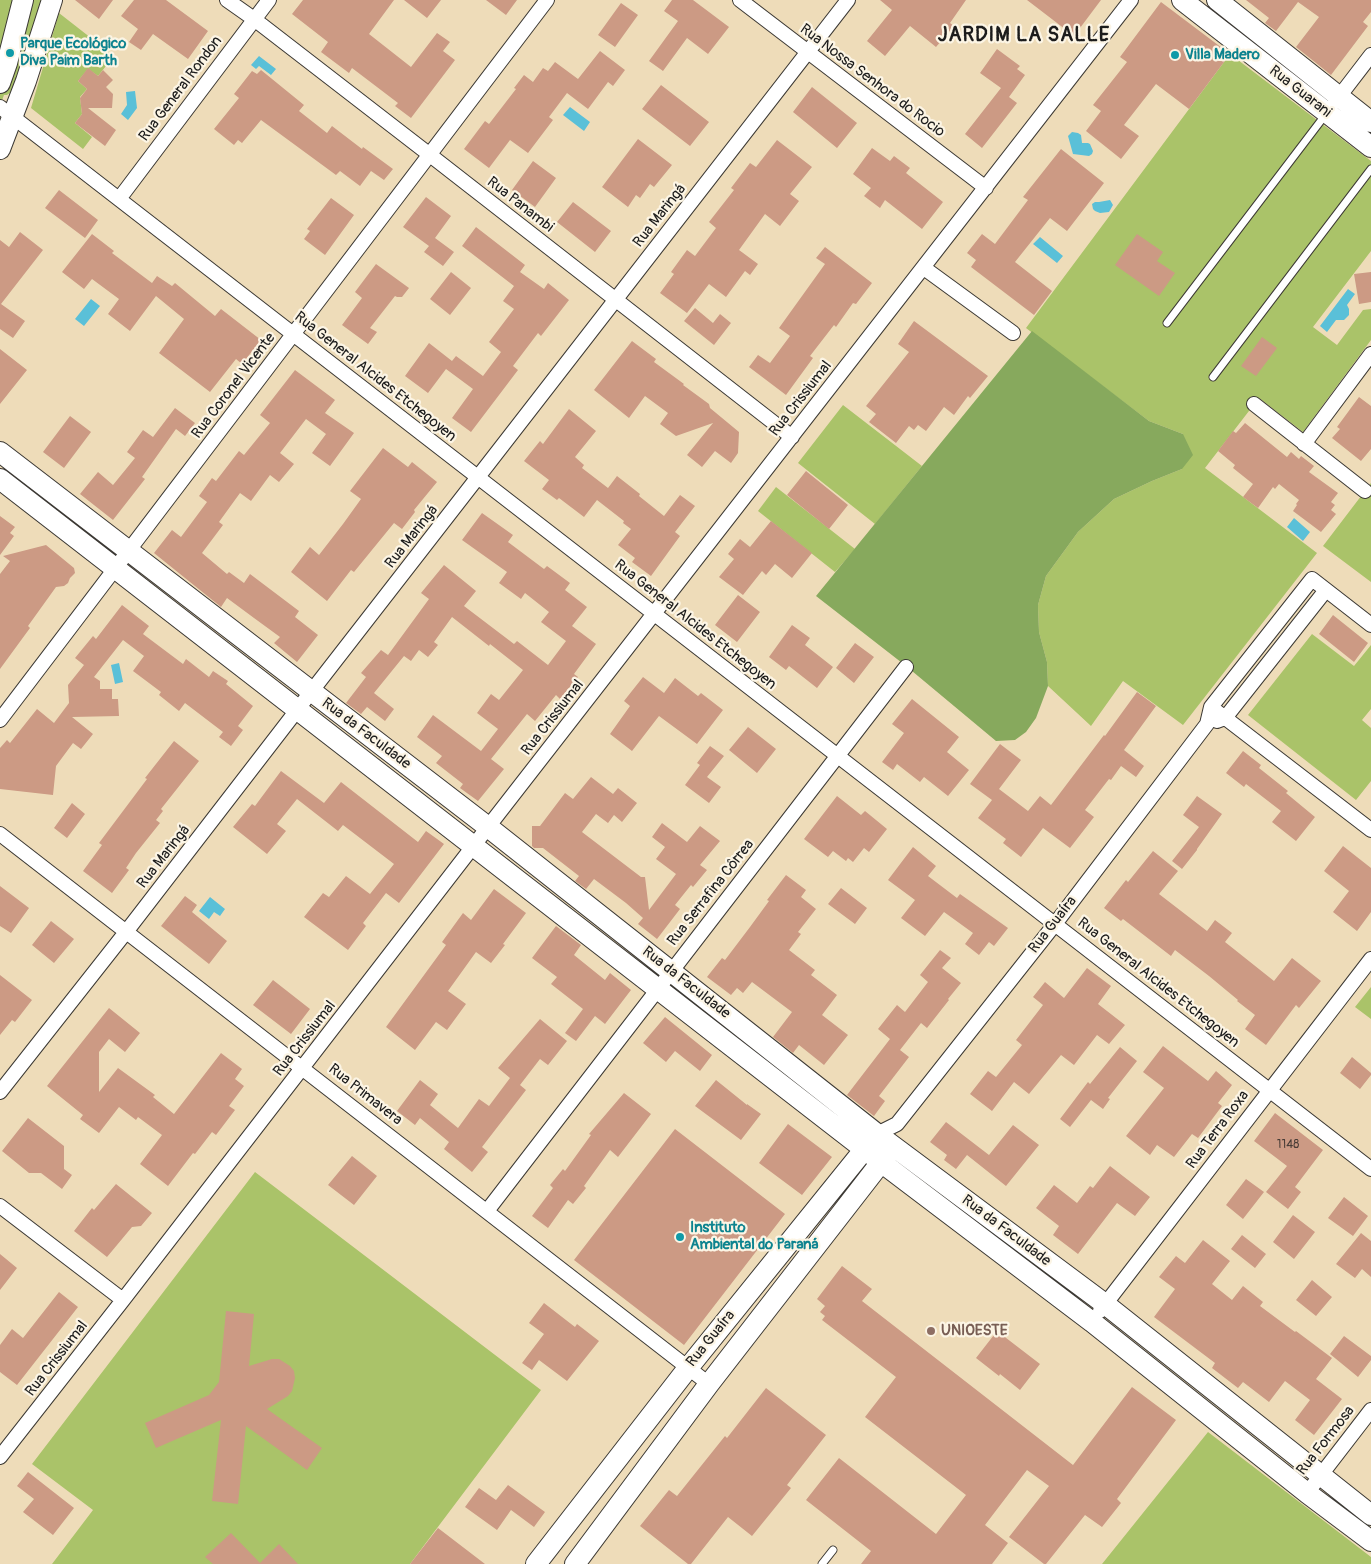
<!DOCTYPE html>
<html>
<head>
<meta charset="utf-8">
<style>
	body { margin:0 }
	canvas { display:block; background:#eedcb9 }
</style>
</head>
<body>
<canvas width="1371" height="1564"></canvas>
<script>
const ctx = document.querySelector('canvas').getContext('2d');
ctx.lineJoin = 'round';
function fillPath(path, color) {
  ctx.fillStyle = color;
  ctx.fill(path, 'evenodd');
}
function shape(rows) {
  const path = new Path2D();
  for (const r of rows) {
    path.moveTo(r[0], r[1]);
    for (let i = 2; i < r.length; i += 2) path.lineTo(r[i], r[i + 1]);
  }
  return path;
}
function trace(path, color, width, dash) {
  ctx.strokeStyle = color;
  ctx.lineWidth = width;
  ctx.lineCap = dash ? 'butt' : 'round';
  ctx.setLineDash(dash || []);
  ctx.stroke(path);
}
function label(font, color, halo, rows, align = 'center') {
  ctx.font = font + ' Pangolin,sans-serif';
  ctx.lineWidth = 4.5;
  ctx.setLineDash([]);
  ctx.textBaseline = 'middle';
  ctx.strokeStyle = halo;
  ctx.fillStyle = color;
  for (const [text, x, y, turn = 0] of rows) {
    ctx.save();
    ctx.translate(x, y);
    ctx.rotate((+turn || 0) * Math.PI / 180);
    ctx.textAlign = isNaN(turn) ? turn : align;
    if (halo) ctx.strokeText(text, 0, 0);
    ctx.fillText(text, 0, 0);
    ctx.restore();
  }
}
fillPath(shape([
	[0,0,42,0,11,92,7,95,4,95,0,106],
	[59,13,114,56,98,76,88,69,78,81,87,89,80,97,82,114,75,123,92,137,83,149,31,108],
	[1230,54,1371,161,1371,251,1313,327,1337,345,1363,310,1371,309,1371,340,1303,432,1259,398,1205,468,1317,553,1183,725,1123,681,1091,726,1048,686,1047,662,1039,632,1038,605,1046,576,1078,532,1114,499,1152,481,1182,469,1183,434,1149,421,1026,328],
	[843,405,922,466,875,524,798,463],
	[1371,483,1371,582,1323,546],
	[776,487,855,549,835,572,758,511],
	[1312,634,1354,666,1371,645,1371,709,1362,720,1371,728,1371,781,1356,800,1248,715],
	[1371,987,1371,1019,1355,1007],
	[255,1172,541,1390,410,1564,52,1564,93,1510,32,1464],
	[1208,1432,1371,1557,1371,1564,1102,1564]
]), '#aac369');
fillPath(shape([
	[1032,331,1149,421,1183,434,1193,455,1182,469,1152,481,1114,499,1078,532,1046,576,1038,605,1039,632,1047,662,1048,686,1036,718,1026,732,1015,740,996,741,906,666,816,596]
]), '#87a95d');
fillPath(shape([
	[259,56,276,69,271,75,259,66,256,69,251,65],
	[135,91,137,108,128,120,121,114,127,105,126,92],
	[570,107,590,122,584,131,563,115],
	[1072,132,1078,133,1081,135,1082,143,1088,143,1090,144,1093,151,1092,154,1089,156,1073,154,1068,136],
	[1110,200,1113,205,1109,212,1100,213,1095,211,1093,209,1092,204,1095,202,1099,202],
	[1040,237,1063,256,1057,263,1033,244],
	[1348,289,1355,294,1347,305,1349,309,1349,315,1344,320,1336,320,1327,332,1320,326],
	[91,299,100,306,84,326,75,319],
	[1294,518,1310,532,1303,541,1287,527],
	[119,663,123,682,115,684,111,665],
	[210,897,225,909,220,916,214,912,209,919,199,911]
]), '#5ac0d8');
fillPath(shape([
	[75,0,113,0,99,19],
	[134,0,166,0,208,31,188,59,153,34,141,50,129,42,138,29,121,16],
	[303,0,394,0,369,34,411,67,437,33,450,42,443,51,455,60,411,118,395,106,398,103,352,68,349,73,321,52,328,42,292,14],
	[404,0,441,0,427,18],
	[486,0,517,0,506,15],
	[672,0,693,0,729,27,708,54,687,38,663,71,649,61,678,21,664,11],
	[880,0,966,0,950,23,954,26,936,47,910,26,885,56,867,41,892,10],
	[1027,0,1101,0,1074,36],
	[1246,0,1371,0,1371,12,1363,22,1368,26,1331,75,1296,47,1319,17,1298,2,1276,31,1265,23,1269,18],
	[1161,2,1230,54,1189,109,1156,84,1124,125,1139,136,1121,159,1086,131,1101,111,1093,105,1127,62,1120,57],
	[621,3,638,15,615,47,598,35],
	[997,49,1020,66,1017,69,1025,75,1009,97,1017,103,982,148,965,134,1001,88,980,73],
	[600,51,625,70,613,86,608,82,588,109,567,93,549,117,553,120,528,153,510,140,489,168,464,149,485,121,489,124,516,89,514,88,524,75,533,82,543,68,548,71,555,62,578,79],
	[88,68,98,76,103,70,113,80,106,87,113,94,112,108,88,108,116,130,105,146,75,123,82,114,80,98,87,89,78,81],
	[261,70,304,105,299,111,327,133,332,126,362,149,363,147,393,169,384,180,371,171,360,186,340,171,336,175,261,120,242,143,238,140,234,145,214,129,239,98,234,94,252,71,257,74],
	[661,85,709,122,690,146,642,109],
	[812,87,857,123,837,148,793,112],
	[638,139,672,165,654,187,650,184,640,198,636,195,628,207,602,187],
	[777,140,812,167,790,194,799,201,780,226,765,214,739,250,758,264,750,275,745,271,726,297,709,284,687,313,660,293,674,274,671,272,687,250,695,256,716,228,709,222,734,190,731,188,750,163,756,167],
	[872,148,890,161,894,156,910,168,906,173,943,202,922,229,885,200,880,208,864,196,871,188,853,174],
	[1061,149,1104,183,1067,231,1050,218,1015,262,1052,291,1034,315,971,267,976,260,967,253,982,234,995,244,1028,200,1023,197],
	[533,161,556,178,535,207,512,190],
	[59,190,98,220,85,238,45,208],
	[426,197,451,216,435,238,454,252,443,266,424,252,429,246,403,227],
	[331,198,354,215,325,255,304,239,310,231,307,229],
	[573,202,611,231,595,252,557,222],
	[476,227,525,265,520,272,544,289,548,283,569,300,541,336,538,333,513,366,518,370,471,432,452,418,473,389,446,369,428,393,405,376,429,343,452,361,456,356,483,376,501,352,489,342,514,309,503,301,514,286,462,246],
	[20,232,43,250,1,304,25,321,13,338,0,329,0,240,9,247],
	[92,234,114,251,112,253,152,283,157,276,172,286,175,283,215,316,221,309,261,340,242,364,236,359,210,392,159,353,184,319,156,296,130,331,108,314,119,299,92,279,84,289,62,272],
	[1137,234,1163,252,1157,261,1175,273,1159,296,1115,265],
	[825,247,872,283,856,304,853,303,836,327,834,325,810,356,813,358,786,395,749,367,758,355,770,363,790,336,779,328,825,264,816,258],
	[376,264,409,288,402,297,397,297,395,296,370,328,377,332,368,344,342,325,362,298,355,292],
	[451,272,471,288,450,315,430,299],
	[1371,272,1371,302,1359,304,1354,274],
	[695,308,713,323,720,314,731,323,714,345,684,321],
	[914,321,988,376,970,398,968,396,954,415,944,407,926,431,918,425,914,430,909,426,896,443,869,422,876,414,866,406,909,352,898,344],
	[1262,337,1277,348,1256,376,1241,366],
	[632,341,656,359,654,362,684,384,683,385,709,404,710,408,739,432,738,453,731,463,715,451,702,467,687,455,713,423,676,436,660,424,668,413,645,396,629,418,594,390],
	[0,349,27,370,0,404],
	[295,370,335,400,325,413,354,433,330,466,312,453,326,434,306,419,280,453,294,464,279,482,270,475,251,501,240,493,219,522,223,525,202,553,227,574,229,572,244,583,250,574,299,611,295,617,318,635,297,662,274,643,280,637,254,618,227,598,221,607,154,553,172,530,181,537,207,502,199,496,212,478,216,481,239,451,244,455,270,423,260,415],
	[1359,397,1371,406,1371,449,1361,461,1332,438,1340,429,1337,427],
	[175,408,195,423,185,436,176,429,142,477,145,479,113,520,80,494,98,472,113,485,135,458,127,452,143,430,153,437],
	[569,409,596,431,575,457,584,465,582,468,608,488,617,476,640,494,639,496,664,516,680,495,695,506,675,532,680,536,651,576,632,562,635,558,618,545,631,529,623,523,624,521,597,500,584,517,559,498,557,500,542,489,549,480,524,461,540,441,543,444],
	[70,416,91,432,64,468,43,452],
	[1245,423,1287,457,1291,452,1299,459,1301,456,1314,466,1309,472,1338,493,1331,502,1335,505,1331,510,1336,514,1321,532,1293,511,1297,505,1296,504,1299,500,1279,484,1275,489,1273,487,1258,508,1243,497,1253,484,1233,468,1235,465,1218,451,1233,431,1236,433],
	[383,448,408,467,412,462,437,482,414,510,415,512,402,529,394,523,354,572,351,570,327,601,291,572,310,547,319,555,343,524,361,499,350,491],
	[806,471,848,505,829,529,787,495],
	[482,513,513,535,508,542,544,569,547,566,570,583,565,590,587,607,572,626,596,644,574,674,578,677,560,699,556,695,535,721,527,714,491,759,504,769,478,801,460,788,463,784,436,763,442,756,417,737,433,715,481,751,498,729,477,713,491,694,499,700,523,670,490,644,489,646,452,617,434,642,438,645,428,657,419,650,411,661,404,656,374,693,394,709,385,721,367,707,361,714,346,703,366,677,361,673,381,650,388,655,429,599,421,593,444,565,476,591,464,606,514,644,517,641,548,665,566,641,541,622,549,612,525,593,521,599,499,583,507,572,462,540],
	[0,516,15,527,10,533,14,536,0,555],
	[771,521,812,553,792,578,775,564,766,575,762,571,743,595,719,577,734,559,728,554,740,539,750,547],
	[46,545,74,568,75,573,70,578,68,583,64,586,56,587,28,626,30,628,0,669,0,574,10,561,3,556],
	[738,595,760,612,737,642,715,625],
	[122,605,149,626,143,634,183,664,186,659,209,677,213,671,228,681,226,684,253,706,238,726,243,730,231,746,219,737,223,732,185,703,179,711,159,695,161,692,133,671,144,656,123,640,94,677,100,681,100,689,112,689,112,699,118,699,119,716,72,717,93,734,81,749,73,743,56,766,53,795,0,789,0,748,7,740,10,743,37,709,54,723,69,703,68,685,84,665,75,658,93,636,96,639],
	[1333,615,1368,643,1354,662,1319,634],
	[792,625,810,638,805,645,833,667,817,688,789,666,786,670,769,657],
	[855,643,874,657,854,683,836,668],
	[643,677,664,693,675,678,698,696,701,693,723,710,697,744,659,716,632,751,610,734,630,706,624,701],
	[1137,692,1156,706,1124,750,1144,766,1136,777,1121,766,1111,780,1109,779,1085,810,1094,817,1070,848,1043,828,1021,857,1003,843,1006,839,978,818,992,800,970,784,1000,744,1021,760,999,789,1028,811,1040,796,1051,805,1104,735,1105,736],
	[912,699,959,737,947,752,969,770,948,796,924,777,920,782,897,764,893,770,882,762,904,733,892,724],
	[748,727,776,749,757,773,729,750],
	[174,741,199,761,161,809,163,811,156,820,160,823,136,853,126,868,129,870,112,893,83,871,102,845,99,843,147,779,145,778],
	[710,746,724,756,707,777,721,787,709,803,685,785,700,765,697,763],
	[1243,751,1261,765,1259,768,1288,791,1286,793,1315,817,1296,841,1272,822,1281,811,1246,784,1244,787,1226,773],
	[281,771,324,803,341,782,418,842,426,831,444,844,399,903,386,893,363,923,366,926,348,950,304,917,323,893,329,897,346,876,370,894,394,864,343,825,338,831,297,799,277,824,286,831,267,854,233,827,252,804,255,806],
	[591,777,613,794,618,788,637,803,622,822,614,815,608,823,596,814,582,832,641,877,645,877,649,910,676,874,656,859,665,847,652,837,662,823,687,842,700,826,720,841,700,865,707,870,693,887,691,885,675,905,680,909,657,939,638,924,643,918,626,903,594,879,586,889,575,881,579,876,543,848,534,848,532,846,532,826,540,826,565,793,573,799],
	[837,796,861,815,865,811,887,829,869,852,864,848,853,862,848,858,846,861,833,851,828,857,804,839],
	[1197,796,1222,814,1197,849,1197,850,1182,869,1172,861,1199,827,1183,815],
	[72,803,85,814,67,838,54,828],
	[1343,846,1371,868,1371,912,1357,931,1333,912,1349,891,1324,871],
	[913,847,936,866,928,876,957,898,960,894,1008,928,994,946,989,942,979,955,965,944,973,933,944,912,925,936,901,918,915,900,888,880],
	[1153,851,1178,871,1159,894,1207,931,1215,920,1232,933,1225,942,1274,981,1292,958,1321,981,1299,1008,1296,1005,1266,1045,1245,1029,1255,1015,1237,1001,1238,1000,1209,976,1175,950,1171,956,1123,919,1121,921,1104,908,1126,880,1128,882],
	[786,875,806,890,801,897,816,909,798,932,801,934,789,950,815,970,811,975,837,995,822,1015,848,1035,824,1065,799,1045,793,1053,773,1037,792,1012,752,982,743,993,737,988,731,995,707,977,722,958,725,960,750,927,769,901,767,900],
	[0,886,29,908,11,933,0,926],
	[841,888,867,908,855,924,828,904],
	[494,889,526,913,503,944,505,945,491,963,476,952,448,991,466,1004,447,1030,436,1022,415,1050,386,1027,446,945,442,942,463,913,471,920],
	[185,896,197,905,192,912,227,941,209,964,161,926],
	[51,921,74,939,54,963,32,945],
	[556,926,581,945,574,955,605,980,610,973,631,990,605,1024,595,1016,576,1041,565,1033,583,1009,551,984,557,977,532,958],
	[940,950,951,958,942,968,961,983,948,999,949,1000,927,1028,921,1023,900,1050,909,1057,879,1096,885,1101,874,1116,847,1095,890,1039,878,1029,897,1005,905,1012,928,982,920,975],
	[1087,968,1111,986,1098,1004,1125,1025,1109,1044,1097,1035,1074,1065,1061,1055,1029,1094,1014,1082,992,1111,970,1094,988,1071,996,1077,1022,1045,1016,1040,1043,1005,1033,997,1045,982,1064,998],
	[0,975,32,1000,15,1022,12,1020,0,1035],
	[273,980,310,1009,291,1034,253,1005],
	[109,1008,140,1033,125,1052,109,1039,99,1052,99,1092,118,1068,155,1095,153,1097,174,1114,221,1053,242,1069,235,1079,244,1086,229,1106,235,1110,216,1135,212,1132,195,1154,193,1153,168,1186,140,1164,162,1135,138,1117,136,1120,119,1107,99,1133,80,1119,83,1115,47,1086],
	[665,1017,712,1055,700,1071,675,1051,666,1062,643,1043],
	[540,1019,567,1041,548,1065,540,1059,520,1085,526,1090,482,1147,488,1152,472,1172,444,1149,449,1142,420,1118,415,1125,397,1111,420,1080,438,1094,430,1105,458,1128,479,1099,489,1106,510,1078,498,1068],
	[1163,1046,1208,1081,1216,1071,1232,1085,1218,1103,1222,1106,1198,1138,1192,1134,1174,1157,1157,1145,1150,1155,1126,1136,1164,1088,1143,1072],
	[1120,1047,1137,1061,1108,1098,1110,1099,1103,1109,1091,1100,1070,1127,1060,1119,1088,1082,1090,1084],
	[1352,1057,1371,1073,1371,1075,1360,1089,1340,1073],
	[716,1080,747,1105,747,1104,761,1114,741,1140,695,1106],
	[624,1093,651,1114,618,1157,610,1150,584,1186,586,1188,573,1204,568,1200,548,1228,532,1216,553,1188,550,1185,563,1169,565,1171,591,1135,589,1134],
	[1275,1113,1323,1150,1295,1187,1301,1192,1288,1209,1266,1192,1287,1166,1254,1141],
	[28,1118,64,1146,64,1169,72,1175,62,1189,41,1173,29,1173,2,1151],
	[946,1122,989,1155,1013,1125,1039,1145,1006,1186,967,1155,956,1169,944,1160,947,1155,930,1142],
	[788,1124,832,1157,802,1195,759,1163],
	[675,1129,785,1214,684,1345,574,1260],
	[352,1156,377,1176,354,1205,328,1185],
	[1110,1166,1150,1197,1135,1216,1117,1203,1078,1254,1053,1235,1059,1226,1036,1208,1054,1185,1077,1203,1090,1186,1093,1188],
	[1246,1179,1264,1192,1243,1219,1226,1205],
	[116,1184,152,1213,141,1226,132,1227,107,1257,74,1231,92,1208,94,1210],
	[1344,1197,1368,1216,1353,1236,1328,1218],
	[1293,1215,1315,1232,1294,1259,1273,1242],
	[1361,1233,1371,1241,1371,1277,1362,1269,1355,1278,1336,1264],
	[1242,1235,1266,1254,1255,1268,1231,1249],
	[1203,1240,1230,1261,1212,1284,1232,1300,1243,1286,1263,1302,1260,1306,1295,1332,1296,1331,1332,1358,1316,1379,1342,1399,1314,1435,1295,1420,1310,1400,1285,1381,1269,1402,1243,1382,1238,1388,1212,1368,1215,1363,1154,1317,1175,1289,1159,1277,1176,1256,1185,1263],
	[0,1254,17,1268,0,1290],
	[842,1266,872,1289,862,1301,1073,1465,1132,1387,1176,1420,1117,1499,1121,1503,1102,1527,1085,1515,1046,1564,1044,1564,1009,1537,1049,1486,1027,1470,985,1525,1008,1543,992,1564,861,1564,871,1551,806,1500,839,1458,936,1534,966,1495,865,1417,896,1377,822,1320,825,1316,820,1312,825,1306,817,1299],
	[1312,1280,1332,1297,1316,1316,1296,1300],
	[59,1292,78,1307,17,1385,0,1372,0,1345,12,1329,23,1338],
	[544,1303,575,1327,577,1324,599,1341,567,1381,539,1360,532,1370,522,1363,544,1334,529,1323],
	[226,1311,254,1314,249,1366,272,1359,279,1359,290,1366,294,1371,295,1378,292,1391,288,1396,267,1409,322,1448,307,1470,246,1426,238,1504,212,1501,221,1420,156,1448,145,1423,209,1395,219,1382],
	[997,1331,1040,1364,1020,1390,1000,1374,999,1376,976,1358],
	[1344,1336,1371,1356,1371,1360,1358,1377,1330,1354],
	[766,1388,826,1435,787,1485,791,1488,752,1536,728,1517,691,1564,688,1564,640,1526,669,1490,677,1496,725,1436,727,1438],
	[28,1472,74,1508,53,1535,23,1512,34,1499,17,1486],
	[508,1485,545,1512,534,1527,511,1510,497,1530,465,1507,479,1488,496,1500],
	[438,1528,485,1564,410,1564],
	[231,1533,260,1563,279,1544,298,1564,213,1564,205,1557]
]), '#cc9a84');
const lane = shape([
	[1167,323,1326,114],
	[1213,377,1371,169],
	[822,1564,833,1550]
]);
const street = shape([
	[227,0,254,19,430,155,792,437],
	[740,0,986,188],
	[1335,102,1371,55],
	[0,107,1371,1169],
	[119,199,269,0],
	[924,268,1013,333],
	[1254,404,1365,491],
	[1304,444,1371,354],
	[1211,707,1371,830],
	[0,720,547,0],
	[1217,721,1225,718,1326,590],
	[0,834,709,1384],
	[0,1092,126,932,311,692,478,477,848,0],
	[877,1134,897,1124,1055,924,1207,724,1211,707,1312,579,1371,625],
	[0,1206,123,1300],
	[487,1211,906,667],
	[1100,1311,1371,959],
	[0,1457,123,1300,488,827,1131,0],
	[1307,1493,1371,1410]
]);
const secondary = shape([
	[1182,0,1371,147],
	[1217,0,1371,122],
	[0,83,7,63,23,0],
	[0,149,26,81,52,0],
	[0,452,488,827,877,1134,1105,1304,1371,1515],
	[0,479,881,1162,1092,1322,1307,1493,1371,1541],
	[536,1564,688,1368,872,1140],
	[575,1564,709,1384,889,1152]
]);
trace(lane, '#3c3934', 9);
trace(street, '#3c3934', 16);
trace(secondary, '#3c3934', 22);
trace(lane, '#fff', 7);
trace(street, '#fff', 14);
trace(secondary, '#fff', 20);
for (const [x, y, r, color] of [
	[10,53,5,"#0f9aa8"],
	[1175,55,5,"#0f9aa8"],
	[680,1237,5,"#0f9aa8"],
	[931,1331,5,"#8d6e63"]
]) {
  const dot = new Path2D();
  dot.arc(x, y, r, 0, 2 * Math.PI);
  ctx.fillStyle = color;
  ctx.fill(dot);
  trace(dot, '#fcf5e5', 2);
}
label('12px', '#483c36', null, [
	["1148",1288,1145]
]);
label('bold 15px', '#0d838f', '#fcf5e5', [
	["Parque Ecológico",20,44],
	["Diva Paim Barth",20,61],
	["Villa Madero",1185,55],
	["Instituto",690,1228],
	["Ambiental do Paraná",690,1245]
], 'left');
label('15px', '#1c1c1c', '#fcf5e5', [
	["Rua Nossa Senhora do Rocio",872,81,37],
	["Rua General Rondon",181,89,-53],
	["Rua Guarani",1300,92,38],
	["Rua Panambi",520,205,38],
	["Rua Maringá",660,216,-52],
	["Rua General Alcides Etchegoyen",375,377,38],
	["Rua Coronel Vicente",234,386,-53],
	["Rua Crissiumal",801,399,-52],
	["Rua Maringá",412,537,-52],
	["Rua General Alcides Etchegoyen",695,625,38],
	["Rua Crissiumal",553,718,-52],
	["Rua da Faculdade",366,734,37],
	["Rua Maringá",164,857,-52],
	["Rua Serrafina Côrrea",711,893,-52],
	["Rua Guaíra",1053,925,-52],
	["Rua da Faculdade",686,983,38],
	["Rua General Alcides Etchegoyen",1158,983,38],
	["Rua Crissiumal",305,1039,-52],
	["Rua Primavera",365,1095,38],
	["Rua Terra Roxa",1218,1130,-53],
	["Rua da Faculdade",1006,1231,37],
	["Rua Guaíra",711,1339,-51],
	["Rua Crissiumal",57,1359,-52],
	["Rua Formosa",1326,1441,-52]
]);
label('bold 15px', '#785e54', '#fcf5e5', [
	["UNIOESTE",941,1331]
], 'left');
ctx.letterSpacing = '1px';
label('bold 20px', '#1c1c1c', '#fcf5e5', [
	["JARDIM LA SALLE",1024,36]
]);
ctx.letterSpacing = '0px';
</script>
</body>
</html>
